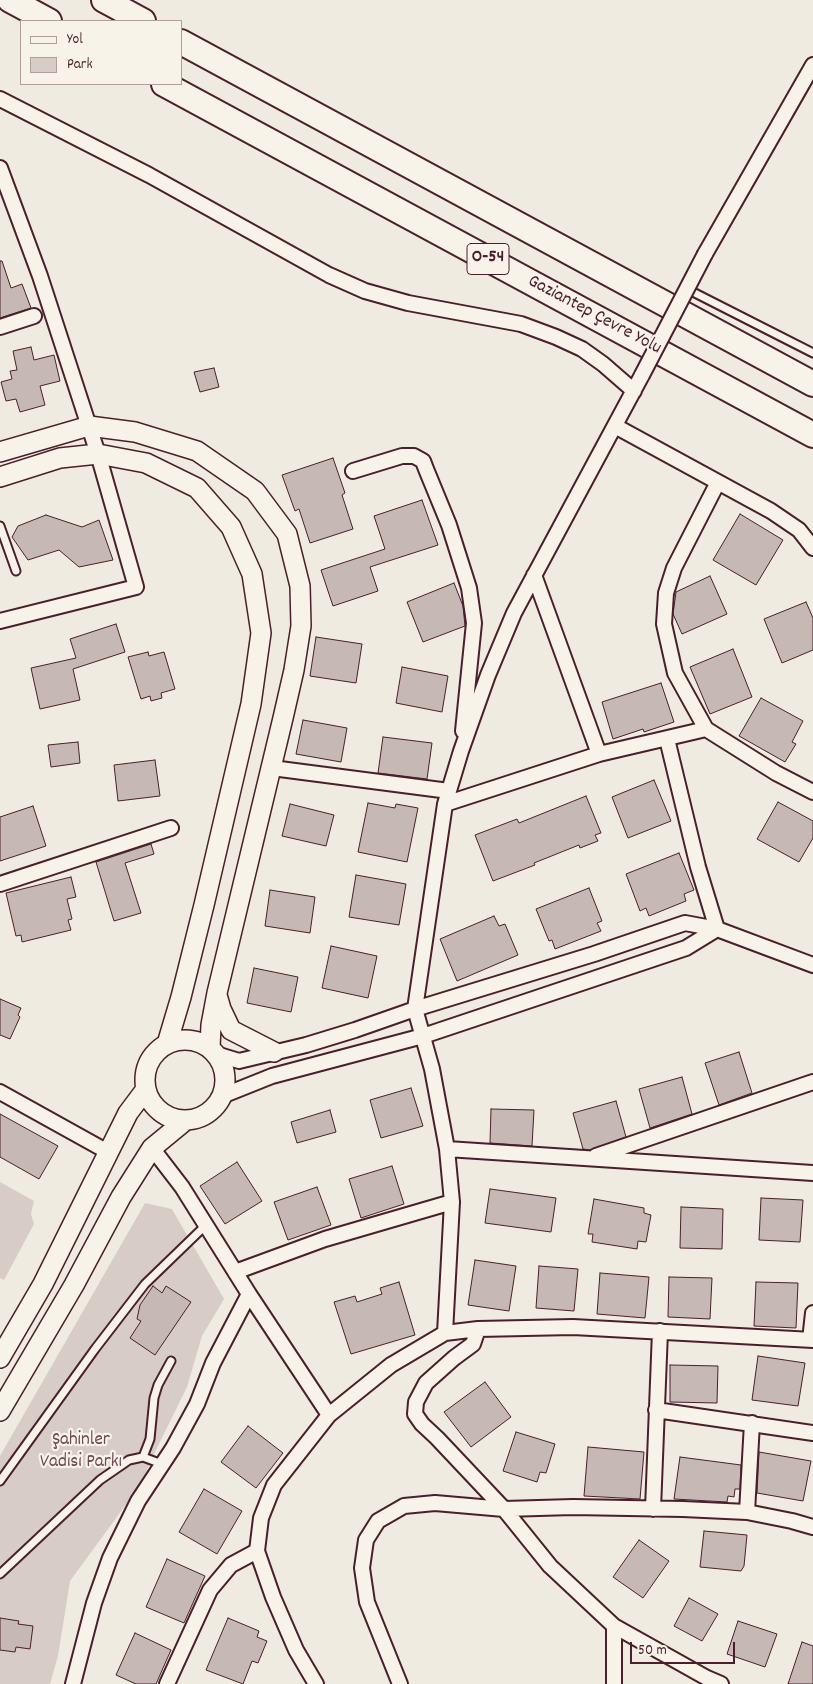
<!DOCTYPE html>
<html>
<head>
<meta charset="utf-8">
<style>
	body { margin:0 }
	#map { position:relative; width:813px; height:1684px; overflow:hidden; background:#f0ebe0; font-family:Dekko,sans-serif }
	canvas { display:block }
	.legend { position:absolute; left:20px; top:20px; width:162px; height:65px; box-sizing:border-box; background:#f7f3e8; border:1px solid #b29e9c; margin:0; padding:6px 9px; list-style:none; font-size:15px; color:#4a1f2b }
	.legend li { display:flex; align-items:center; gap:10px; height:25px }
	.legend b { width:25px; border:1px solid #b29e9c }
	.scale { position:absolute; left:630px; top:1642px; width:105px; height:22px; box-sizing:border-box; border:2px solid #4a1f2b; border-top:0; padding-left:6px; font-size:15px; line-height:18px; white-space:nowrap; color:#4a1f2b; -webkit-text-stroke:4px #f7f3e8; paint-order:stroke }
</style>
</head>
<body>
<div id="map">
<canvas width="813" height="1684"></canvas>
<ul class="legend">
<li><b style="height:6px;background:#f7f3e8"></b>Yol</li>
<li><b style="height:14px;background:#d8cdc6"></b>Park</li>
</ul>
<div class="scale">50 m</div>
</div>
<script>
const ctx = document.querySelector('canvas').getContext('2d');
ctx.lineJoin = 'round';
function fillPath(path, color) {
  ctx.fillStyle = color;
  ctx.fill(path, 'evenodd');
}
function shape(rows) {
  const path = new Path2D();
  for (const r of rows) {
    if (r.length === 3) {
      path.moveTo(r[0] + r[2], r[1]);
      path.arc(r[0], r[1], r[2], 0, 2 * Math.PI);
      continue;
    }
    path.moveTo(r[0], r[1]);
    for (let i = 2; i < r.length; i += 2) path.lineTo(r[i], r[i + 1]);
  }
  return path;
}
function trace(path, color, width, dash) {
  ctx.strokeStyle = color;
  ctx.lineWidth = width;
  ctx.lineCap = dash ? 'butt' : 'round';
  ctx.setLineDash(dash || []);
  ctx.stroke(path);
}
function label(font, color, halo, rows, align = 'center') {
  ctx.font = font + ' Dekko,sans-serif';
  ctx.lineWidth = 4.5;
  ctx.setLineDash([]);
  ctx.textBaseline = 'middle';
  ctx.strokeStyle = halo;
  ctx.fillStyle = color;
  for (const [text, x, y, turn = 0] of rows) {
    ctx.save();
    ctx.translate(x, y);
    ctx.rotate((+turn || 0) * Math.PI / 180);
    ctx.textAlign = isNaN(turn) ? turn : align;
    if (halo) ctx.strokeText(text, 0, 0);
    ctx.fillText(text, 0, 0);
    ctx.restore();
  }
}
fillPath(shape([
	[0,1182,34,1201,31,1214,34,1224,4,1280,0,1278],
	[145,1203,172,1209,224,1299,202,1336,187,1387,154,1454,141,1484,70,1581,58,1656,50,1684,0,1684,0,1456]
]), '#d8cdc6');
const building = shape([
	[0,261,2,261,11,288,22,284,31,308,0,318,0,261],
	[31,347,34,360,54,355,60,381,40,386,45,405,20,412,16,399,6,401,1,382,12,379,10,371,17,370,13,351,31,347],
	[214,368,219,387,200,392,194,372,214,368],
	[333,458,345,493,342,495,353,529,310,543,299,509,295,511,282,475,333,458],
	[422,500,438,545,370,567,378,591,333,606,321,570,385,549,374,516,422,500],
	[740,514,783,540,756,585,713,560,740,514],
	[46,515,82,527,99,520,113,560,79,567,59,550,28,560,12,537,18,526,46,515],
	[710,576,727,614,682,634,673,614,676,592,710,576],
	[454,583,463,606,465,626,423,642,407,602,454,583],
	[806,602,813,618,813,650,782,663,764,619,806,602],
	[116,624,125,652,73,669,80,700,40,709,31,668,76,658,70,639,116,624],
	[316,637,362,644,356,683,310,676,316,637],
	[733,649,752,697,710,714,690,667,733,649],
	[148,652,149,656,164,652,175,689,161,693,162,698,151,701,150,696,141,699,128,657,148,652],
	[402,667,448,676,442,712,396,703,402,667],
	[661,683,674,722,644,732,643,729,613,739,602,702,661,683],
	[761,698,803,721,792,742,796,744,785,762,739,736,761,698],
	[303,720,347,728,341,762,296,754,303,720],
	[383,737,432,743,427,779,378,773,383,737],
	[78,742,80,763,51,767,48,745,78,742],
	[155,760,160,796,118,801,114,765,155,760],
	[654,780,671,821,628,838,612,797,654,780],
	[586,796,601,833,595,835,598,841,580,848,579,845,534,863,535,865,493,881,475,835,517,819,519,823,586,796],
	[778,802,813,821,813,838,799,862,757,839,778,802],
	[368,803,395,808,396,804,418,808,407,862,358,852,368,803],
	[290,804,334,815,326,846,282,836,290,804],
	[33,806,46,846,0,861,0,817,33,806],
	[151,844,154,854,125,863,141,913,114,921,96,862,151,844],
	[679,853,694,890,684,894,686,901,649,916,646,908,640,911,626,874,679,853],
	[356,875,406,884,399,925,349,917,356,875],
	[71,877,76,897,67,899,72,919,68,920,71,930,22,942,21,935,16,936,6,893,71,877],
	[589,888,602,921,597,923,601,931,555,949,552,940,549,941,536,909,589,888],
	[270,890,315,897,310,933,265,926,270,890],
	[494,916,499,926,505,924,518,955,457,981,440,939,494,916],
	[331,946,377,956,368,998,322,988,331,946],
	[254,968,298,977,291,1012,247,1003,254,968],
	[0,999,21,1008,18,1015,20,1017,10,1039,0,1035,0,999],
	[739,1052,752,1093,719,1105,705,1063,739,1052],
	[682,1077,692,1114,650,1128,639,1089,682,1077],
	[411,1088,423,1126,381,1138,370,1100,411,1088],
	[616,1101,626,1137,590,1150,583,1149,573,1113,616,1101],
	[491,1109,534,1110,532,1146,490,1143,491,1109],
	[330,1110,336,1132,297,1143,291,1122,330,1110],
	[0,1114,58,1146,39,1179,0,1157,0,1114],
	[237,1162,262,1201,225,1224,200,1186,237,1162],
	[392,1166,404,1204,361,1218,349,1179,392,1166],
	[317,1187,331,1225,288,1240,274,1202,317,1187],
	[490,1189,556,1198,551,1232,485,1223,490,1189],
	[761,1198,803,1200,800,1242,759,1240,761,1198],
	[594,1199,644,1208,644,1213,651,1215,646,1242,638,1241,637,1249,592,1242,593,1234,588,1234,594,1199],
	[681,1207,723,1209,722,1249,680,1248,681,1207],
	[475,1260,516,1266,509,1311,468,1305,475,1260],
	[539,1266,578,1269,574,1311,536,1308,539,1266],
	[600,1273,649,1277,645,1318,597,1314,600,1273],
	[669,1277,712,1278,710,1319,668,1317,669,1277],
	[399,1282,415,1335,351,1354,334,1302,355,1296,357,1302,382,1294,380,1288,399,1282],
	[756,1282,798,1283,796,1328,754,1326,756,1282],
	[153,1286,162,1293,166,1286,191,1302,155,1355,130,1338,141,1321,137,1319,140,1305,153,1286],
	[758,1356,805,1363,798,1406,752,1400,758,1356],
	[670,1365,718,1366,717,1403,670,1402,670,1365],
	[485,1382,511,1417,471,1447,444,1412,485,1382],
	[248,1426,283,1453,256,1488,221,1462,248,1426],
	[516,1432,555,1444,546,1473,540,1472,537,1482,503,1471,516,1432],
	[588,1447,644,1452,640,1499,584,1496,588,1447],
	[759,1452,811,1461,803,1501,757,1493,759,1452],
	[680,1457,741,1465,740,1489,735,1489,734,1497,728,1496,727,1502,674,1499,680,1457],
	[204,1489,242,1511,217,1554,179,1532,204,1489],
	[704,1531,747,1535,744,1566,741,1571,700,1567,704,1531],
	[639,1540,669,1561,643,1598,613,1577,639,1540],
	[167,1559,205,1576,184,1623,146,1607,167,1559],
	[689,1598,718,1614,702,1641,674,1626,689,1598],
	[0,1618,19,1621,18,1624,33,1626,30,1649,16,1647,15,1652,0,1650,0,1618],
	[228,1618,259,1631,257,1637,267,1641,258,1663,252,1661,243,1684,206,1670,228,1618],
	[738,1621,777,1634,765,1667,727,1654,738,1621],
	[135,1633,171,1650,156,1684,136,1684,116,1675,135,1633],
	[802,1642,813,1646,813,1684,788,1684,802,1642]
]);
fillPath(building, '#c6b8b3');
trace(building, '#4a1f2b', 1);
const lane = shape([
	[687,289,813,353],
	[0,526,16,571],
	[143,1457,150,1439,154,1398,158,1385,171,1361],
	[0,1481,95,1349,145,1284,206,1225],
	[0,1574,100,1480,129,1460,143,1457,162,1464]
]);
const street = shape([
	[0,99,149,175,329,275,365,291,408,303,521,324,556,337,582,349,603,364,634,391],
	[0,168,40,276,98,454,136,587,0,621],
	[705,254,813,65],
	[0,327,34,316],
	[615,426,771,511,799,530,813,548],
	[353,471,402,456,414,456,423,461,426,469,449,525,469,588,474,623,463,731],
	[718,482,674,568,666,593,664,624,675,673,706,729,776,773,813,792],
	[534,575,599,754],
	[667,739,698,867,717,929],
	[272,768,449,791],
	[445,804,599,754,706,729],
	[0,884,171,828],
	[216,1054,239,1061,306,1045,355,1030,415,1009,594,954,685,923,717,929,813,965],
	[0,1092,108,1152],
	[222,1096,272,1076,423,1036,686,948,717,929],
	[152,1148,182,1187,249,1294,329,1415],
	[447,1149,813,1173],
	[596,1156,813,1082],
	[235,1272,325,1239,452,1202],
	[478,1329,473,1344,454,1358,426,1383,416,1402,415,1414,422,1424,437,1438,504,1509,550,1566,614,1626,707,1678,721,1684],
	[445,1333,452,1202,447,1149,432,1069,415,1009,445,804,461,751,488,675,514,613,642,375],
	[810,1340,813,1313],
	[656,1410,813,1433],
	[653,1509,660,1331],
	[747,1512,752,1423],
	[614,1626,614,1684],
	[73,1684,94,1603,110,1558,138,1501,173,1448,197,1404,213,1363,249,1294],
	[167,1684,210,1590,231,1565,257,1551],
	[316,1684,296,1650,273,1597,257,1551,261,1518,274,1485,329,1415,391,1365,445,1333,478,1329,573,1327,813,1340],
	[400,1684,367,1602,362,1568,366,1540,378,1521,404,1506,435,1503,504,1509,573,1507,683,1509,747,1512,792,1521,813,1527]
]);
const secondary = shape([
	[0,452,89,426,135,432,197,451,255,491,287,534,300,586,301,626,294,670,283,718,217,993,211,1025,210,1048],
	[0,477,60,458,98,454,146,463,197,488,231,527,252,574,261,633,251,704,204,905,181,997,167,1044],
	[217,995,221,1009,231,1030,274,1052],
	[185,1080,40],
	[0,1358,43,1284,128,1113,146,1089],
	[0,1411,74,1285,121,1197,152,1148,186,1120]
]);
const highway = shape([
	[10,0,49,21],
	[104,0,143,21],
	[181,42,813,384],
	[164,84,813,435]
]);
trace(lane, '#4a1f2b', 11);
trace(street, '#4a1f2b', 18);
trace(secondary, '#4a1f2b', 22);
trace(highway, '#4a1f2b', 28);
trace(lane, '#f7f3e8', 7);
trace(street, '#f7f3e8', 14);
trace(secondary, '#f7f3e8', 19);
trace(highway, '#f7f3e8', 24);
const streetBridge = shape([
	[642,375,705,254]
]);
trace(streetBridge, '#4a1f2b', 18, []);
trace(streetBridge, '#f7f3e8', 14);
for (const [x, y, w] of [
	[488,259,42]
]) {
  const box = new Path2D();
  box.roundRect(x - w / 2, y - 15.5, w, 31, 4);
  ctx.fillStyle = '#f7f3e8';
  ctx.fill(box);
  trace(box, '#4a1f2b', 1);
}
label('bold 18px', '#4a1f2b', null, [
	["O-54",488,259]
]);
label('19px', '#4a1f2b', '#f7f3e8', [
	["Gaziantep Çevre Yolu",594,316,28]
]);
label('19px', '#6e4a52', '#f7f3e8', [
	["Şahinler",81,1441],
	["Vadisi Parkı",81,1463]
]);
</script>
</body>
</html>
